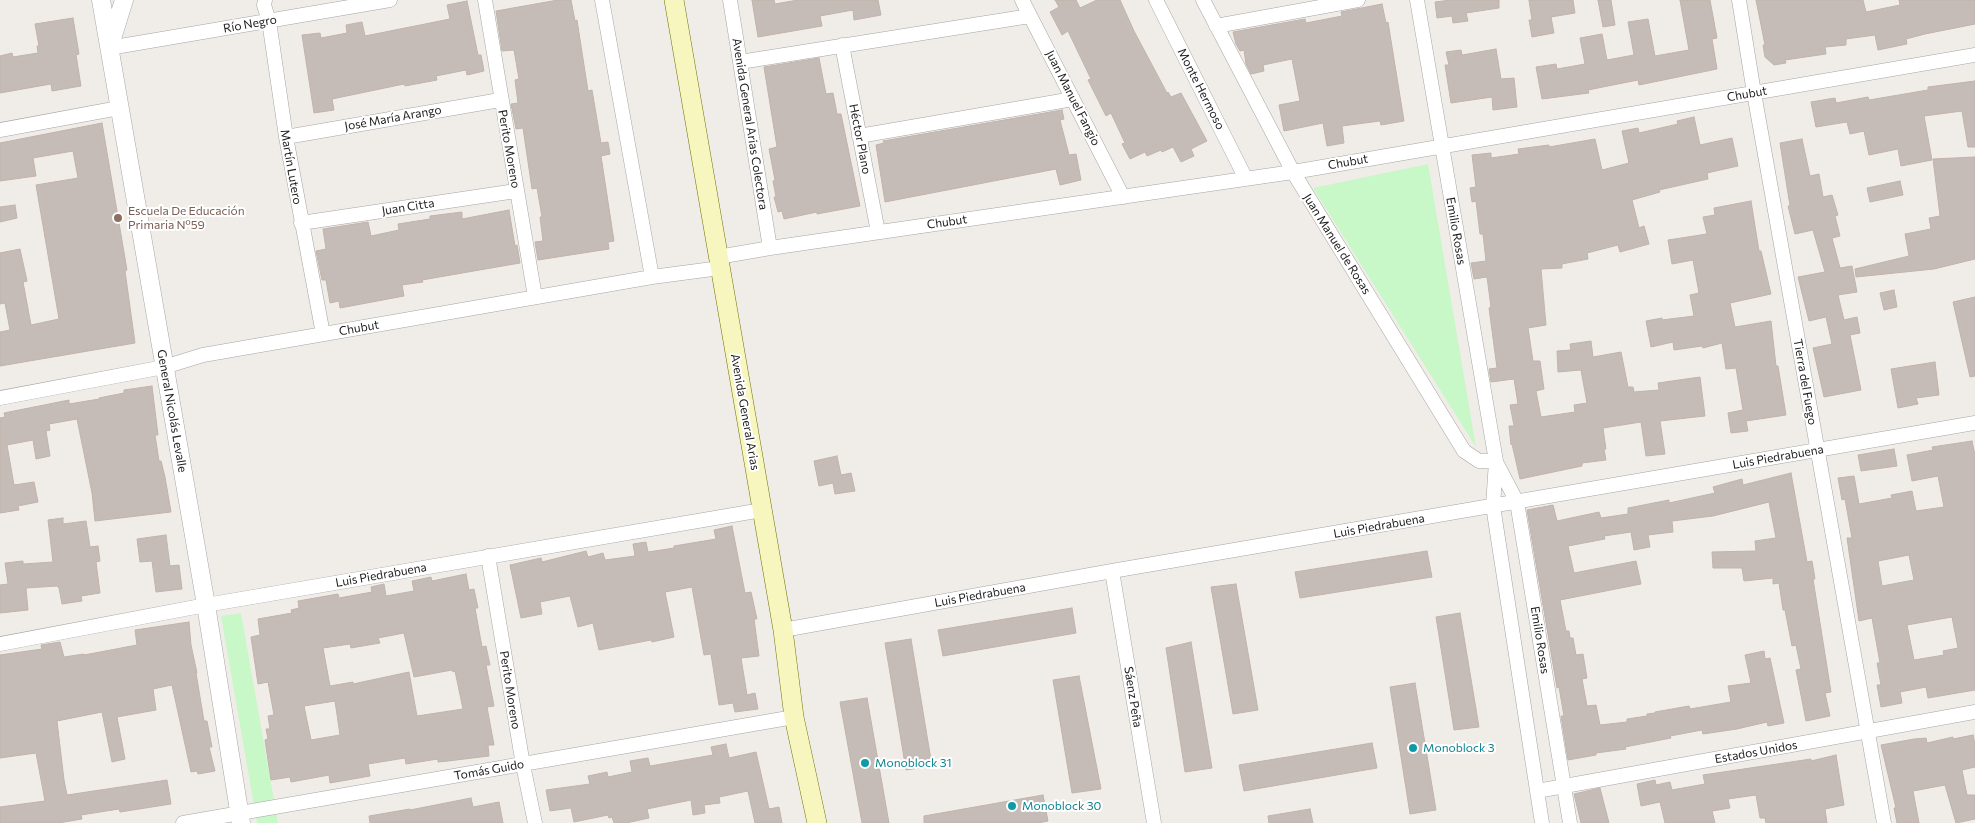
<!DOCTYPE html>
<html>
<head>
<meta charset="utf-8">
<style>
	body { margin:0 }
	canvas { display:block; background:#f0ede8 }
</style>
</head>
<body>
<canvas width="1975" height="823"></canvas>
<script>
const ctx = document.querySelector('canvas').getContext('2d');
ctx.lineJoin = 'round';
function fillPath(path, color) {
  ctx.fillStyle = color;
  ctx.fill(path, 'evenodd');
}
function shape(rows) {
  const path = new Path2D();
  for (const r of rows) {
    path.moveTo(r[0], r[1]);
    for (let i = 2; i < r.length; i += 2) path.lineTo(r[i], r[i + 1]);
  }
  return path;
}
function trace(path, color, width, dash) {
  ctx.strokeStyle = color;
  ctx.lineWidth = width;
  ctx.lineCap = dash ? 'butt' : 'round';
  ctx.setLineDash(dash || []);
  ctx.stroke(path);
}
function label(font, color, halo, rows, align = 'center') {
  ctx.font = font + ' Commissioner,sans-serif';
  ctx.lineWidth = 4;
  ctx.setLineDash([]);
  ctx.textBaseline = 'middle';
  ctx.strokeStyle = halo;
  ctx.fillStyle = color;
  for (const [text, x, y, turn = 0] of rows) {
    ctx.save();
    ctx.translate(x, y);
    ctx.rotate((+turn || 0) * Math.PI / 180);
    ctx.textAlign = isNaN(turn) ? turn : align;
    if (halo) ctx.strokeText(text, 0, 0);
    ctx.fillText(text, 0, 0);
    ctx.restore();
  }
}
fillPath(shape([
	[1428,164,1476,447,1313,188],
	[241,613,278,823,257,823,221,616]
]), '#c8f7c8');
const building = shape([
	[558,0,571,0,575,21,577,20,588,91,592,90,601,143,608,142,610,154,601,156,614,241,608,242,609,249,538,260,535,242,543,241,540,217,542,217,537,188,532,189,523,128,516,129,511,104,518,103,515,80,519,79,514,50,502,51,496,11,558,0],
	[752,0,774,0,775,4,798,0,878,0,881,15,854,20,853,10,820,16,822,26,758,37,752,0],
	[1055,0,1076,0,1080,8,1097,0,1120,0,1134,31,1167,93,1168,92,1171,97,1181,93,1207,141,1191,149,1194,156,1181,162,1173,147,1162,152,1161,150,1147,156,1145,152,1130,159,1122,144,1125,143,1111,113,1106,116,1088,80,1091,79,1068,31,1062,35,1050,12,1059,7,1055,0],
	[1451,0,1499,0,1499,8,1466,13,1468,21,1453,23,1452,16,1437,18,1435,2,1451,0],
	[1529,0,1573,0,1575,13,1551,17,1554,33,1532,37,1529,20,1532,20,1529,0],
	[1598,0,1611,0,1615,25,1603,27,1598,0],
	[1680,0,1710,0,1717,38,1712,39,1717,69,1639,85,1638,80,1588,90,1589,93,1542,99,1536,67,1556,64,1557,69,1585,64,1580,38,1602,34,1607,60,1634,55,1628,22,1648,19,1655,56,1689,50,1680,0],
	[1756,0,1863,0,1866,12,1900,5,1899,0,1975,0,1975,24,1925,34,1906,39,1907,44,1878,50,1875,35,1846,39,1846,45,1825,47,1826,54,1785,60,1786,63,1774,65,1765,57,1763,45,1765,45,1756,0],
	[467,1,478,55,481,55,484,71,467,75,466,70,436,76,437,80,405,86,404,84,332,99,334,110,314,113,302,35,320,33,321,38,347,33,346,25,362,22,365,36,450,19,447,5,467,1],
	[1382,4,1386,23,1388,22,1404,121,1381,125,1380,121,1342,126,1344,143,1327,146,1323,123,1284,131,1279,105,1300,101,1292,59,1263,65,1264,71,1251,74,1246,64,1244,50,1240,51,1236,44,1233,32,1305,19,1306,23,1342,16,1341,12,1382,4],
	[73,18,79,54,76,55,81,86,52,91,51,84,0,93,0,56,12,53,13,57,38,53,37,46,39,46,35,24,73,18],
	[1496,49,1501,79,1514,78,1517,107,1493,110,1492,97,1451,103,1445,65,1449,65,1446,52,1461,50,1462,55,1496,49],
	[819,58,826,94,833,93,837,114,841,114,860,206,817,214,817,212,784,219,782,211,778,212,774,197,776,197,773,181,775,180,769,149,777,147,764,67,819,58],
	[1975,81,1975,147,1968,147,1962,111,1924,116,1932,160,1901,166,1898,149,1869,155,1864,131,1850,134,1847,122,1816,127,1811,102,1835,98,1836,103,1868,97,1869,100,1928,90,1928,87,1975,81],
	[1062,110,1064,119,1060,120,1069,155,1076,154,1081,180,1060,185,1056,169,885,202,876,145,884,143,883,141,1062,110],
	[1694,117,1700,145,1732,138,1738,166,1707,173,1708,179,1659,190,1660,192,1632,200,1639,228,1644,226,1649,244,1620,252,1618,245,1587,253,1588,259,1562,264,1562,268,1541,269,1546,325,1528,328,1533,361,1540,361,1544,389,1536,391,1541,417,1575,412,1574,405,1587,403,1581,370,1558,372,1557,351,1571,350,1570,344,1591,341,1593,357,1621,352,1628,387,1633,387,1634,392,1659,390,1658,383,1700,377,1705,416,1660,421,1665,454,1646,456,1641,422,1603,428,1606,449,1604,449,1606,460,1582,463,1582,466,1520,479,1512,444,1511,445,1509,426,1514,426,1510,405,1518,404,1514,379,1491,382,1489,369,1497,368,1489,308,1491,307,1487,277,1474,279,1471,263,1486,261,1483,234,1480,234,1476,201,1472,202,1470,188,1476,187,1472,155,1491,153,1491,158,1519,154,1518,149,1549,145,1549,147,1595,139,1602,170,1629,163,1622,131,1638,128,1639,133,1678,124,1677,121,1694,117],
	[102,123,127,270,125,271,135,343,0,366,0,332,10,330,5,303,0,304,0,253,20,249,27,281,23,282,31,325,59,319,36,185,78,178,73,151,33,158,36,176,0,181,0,143,102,123],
	[1802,139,1810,176,1819,174,1823,197,1832,195,1838,215,1835,216,1840,236,1832,238,1840,268,1852,266,1857,292,1838,295,1844,320,1857,317,1860,333,1850,335,1861,390,1824,397,1813,348,1832,344,1826,317,1809,321,1798,277,1825,272,1813,230,1795,234,1788,206,1790,206,1780,143,1802,139],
	[1975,157,1975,259,1934,269,1856,277,1855,269,1909,256,1905,234,1931,229,1929,218,1940,216,1933,159,1975,157],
	[1900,181,1903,195,1870,202,1867,188,1900,181],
	[1751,201,1759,251,1761,251,1771,294,1730,303,1735,327,1771,321,1776,366,1778,366,1786,415,1746,421,1748,431,1731,433,1728,413,1743,410,1736,368,1726,369,1722,343,1703,348,1702,346,1674,350,1673,342,1651,347,1646,321,1662,318,1662,320,1694,316,1690,295,1699,293,1693,260,1672,264,1668,240,1707,234,1703,217,1715,215,1714,208,1751,201],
	[15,205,17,218,0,222,0,207,15,205],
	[509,210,515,246,517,245,520,263,422,280,423,282,402,285,404,296,340,308,339,301,330,303,326,280,322,280,316,251,326,249,323,229,368,222,371,236,399,230,398,224,430,219,430,216,462,212,462,219,509,210],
	[1894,290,1897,307,1884,310,1880,293,1894,290],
	[1975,297,1975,376,1970,377,1953,302,1975,297],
	[1935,362,1939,395,1916,398,1918,404,1898,408,1891,369,1935,362],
	[152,386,158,435,155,435,159,461,161,461,165,477,171,512,95,521,92,493,77,419,49,424,50,430,46,431,50,456,36,459,33,440,7,445,14,485,34,482,38,502,18,506,19,510,0,513,0,418,5,417,4,413,69,400,69,404,99,399,99,398,124,393,124,390,152,386],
	[1972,441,1975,455,1975,690,1928,698,1926,687,1900,692,1902,703,1881,707,1877,685,1881,685,1877,663,1880,663,1872,618,1859,621,1847,538,1852,538,1845,499,1842,500,1838,478,1854,476,1859,504,1892,498,1891,495,1912,491,1916,511,1944,507,1938,476,1912,481,1907,455,1933,450,1932,447,1972,441],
	[1909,555,1914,580,1882,586,1878,561,1909,555],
	[1952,617,1958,648,1943,651,1944,655,1914,660,1907,625,1952,617],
	[1894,449,1897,466,1861,471,1858,455,1894,449],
	[837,456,841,475,851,473,855,491,835,494,833,483,819,486,814,461,837,456],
	[1791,473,1807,562,1812,561,1815,579,1813,579,1831,692,1825,693,1830,716,1806,721,1796,670,1801,669,1796,645,1792,646,1785,610,1783,610,1779,583,1773,584,1773,578,1744,581,1742,568,1713,568,1712,552,1756,551,1755,541,1776,538,1769,502,1713,516,1672,521,1673,532,1648,535,1650,547,1634,550,1631,532,1604,536,1605,539,1568,546,1574,573,1636,561,1641,584,1560,600,1566,631,1569,631,1570,638,1573,638,1576,655,1583,654,1587,678,1582,679,1587,706,1596,705,1600,725,1627,722,1627,719,1647,716,1647,714,1655,713,1655,712,1689,706,1690,709,1731,702,1728,686,1751,683,1745,655,1764,651,1765,659,1770,658,1784,723,1768,726,1767,722,1737,729,1703,734,1702,730,1670,736,1671,738,1625,747,1626,749,1596,753,1596,755,1568,760,1561,716,1564,716,1559,687,1557,688,1527,510,1553,505,1557,521,1599,512,1601,518,1628,514,1628,508,1669,500,1669,503,1715,493,1713,487,1742,479,1743,485,1791,473],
	[63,518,63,524,86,521,90,547,98,546,100,561,96,562,100,593,81,596,82,601,62,604,59,588,57,586,26,588,28,610,0,613,0,585,8,584,5,563,23,561,23,564,53,562,48,520,63,518],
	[732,526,745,593,751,592,757,619,754,619,759,656,741,658,747,695,755,693,758,709,735,712,733,703,719,705,711,654,704,655,692,587,665,592,674,637,652,642,651,640,599,650,593,623,578,627,570,596,540,602,542,614,521,618,510,565,541,558,542,562,586,551,588,557,603,553,605,560,635,556,633,544,646,542,648,552,674,548,674,546,716,539,714,530,732,526],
	[166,535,170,566,179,565,182,589,156,592,152,561,140,562,137,539,166,535],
	[1427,551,1432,577,1300,598,1295,572,1427,551],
	[466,574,469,590,474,589,478,608,475,608,482,647,486,646,490,665,486,665,494,706,487,707,494,745,488,745,489,756,448,761,438,762,438,759,406,764,405,758,368,764,370,776,330,783,329,775,291,782,290,777,271,780,265,740,268,739,266,729,270,729,268,716,274,715,268,682,258,684,251,637,260,635,258,619,292,613,291,610,299,608,298,601,338,594,339,598,372,592,371,587,384,584,386,596,414,591,412,581,431,577,432,581,466,574],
	[404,633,414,677,452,670,453,672,455,671,463,709,417,716,409,672,353,684,353,682,330,686,323,648,350,644,351,648,380,643,378,638,404,633],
	[335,701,340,735,311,740,304,706,335,701],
	[1236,584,1258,710,1233,714,1211,587,1236,584],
	[1072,608,1076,633,943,656,938,630,1072,608],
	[1460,613,1479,727,1454,730,1436,617,1460,613],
	[189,622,191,645,197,673,196,673,204,721,207,721,212,747,209,747,215,771,198,774,197,771,191,772,172,685,153,689,156,710,117,717,125,759,112,762,102,712,57,721,64,780,67,795,167,780,171,804,120,812,119,809,81,815,82,819,58,823,0,823,0,807,45,801,36,753,0,758,0,655,42,649,41,645,60,642,64,657,84,654,84,655,137,645,135,630,189,622],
	[911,639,932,766,906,770,885,643,911,639],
	[1191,642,1212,768,1185,772,1166,648,1191,642],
	[1079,676,1101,789,1072,793,1053,680,1079,676],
	[1415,683,1436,810,1410,814,1390,687,1415,683],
	[867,698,889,823,862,823,840,702,867,698],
	[1973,735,1975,744,1975,767,1962,770,1967,795,1975,795,1975,819,1956,823,1945,785,1913,791,1919,823,1897,823,1894,808,1896,808,1881,745,1914,739,1926,738,1927,743,1953,737,1953,739,1973,735],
	[1372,743,1377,768,1244,791,1239,765,1372,743],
	[726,744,729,758,756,752,769,809,779,807,782,823,755,823,748,791,719,797,720,803,704,805,705,813,693,815,691,800,647,809,649,818,626,823,614,823,612,817,609,818,608,815,574,822,571,808,550,811,546,790,590,784,588,776,607,772,608,777,632,772,630,761,648,758,650,766,713,755,711,747,726,744],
	[1836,755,1844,805,1825,809,1827,823,1766,823,1765,818,1760,818,1756,795,1728,799,1730,808,1712,811,1715,823,1665,823,1660,802,1641,806,1637,784,1655,780,1656,785,1670,782,1672,790,1705,784,1703,775,1811,759,1811,761,1836,755],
	[1600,788,1609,823,1581,823,1574,794,1600,788],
	[1043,795,1048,821,1038,823,924,823,924,816,1043,795],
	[471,798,473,807,499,802,503,823,370,823,369,816,410,809,410,810,471,798],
	[1310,809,1313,823,1269,823,1268,816,1310,809]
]);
fillPath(building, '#c5bcb7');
trace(building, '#c2b3aa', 1);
const minor = shape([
	[265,0,264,5,269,21,286,137,323,334],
	[485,0,535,297],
	[602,0,652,277],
	[730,0,770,248],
	[1022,0,1123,197],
	[1156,0,1246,179],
	[1203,0,1293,172,1464,451,1479,461,1496,461],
	[1417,0,1496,461,1493,506,1542,823],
	[1739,0,1754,93,1884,823],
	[1216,26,1358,0],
	[842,45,878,232],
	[109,48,390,0],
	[740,62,1030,16],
	[0,130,119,108],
	[859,136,1073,99],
	[286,137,500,100],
	[301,223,516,191],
	[718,257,770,248,1293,172,1975,55],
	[0,398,164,367,203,355,652,277,720,268],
	[1496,462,1517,502,1570,823],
	[488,556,523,765,535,823],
	[1112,571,1154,823],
	[783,630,1112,571,1975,423],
	[0,644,206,605,762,510],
	[1537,791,1975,712],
	[183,823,794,717]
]);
const tertiary = shape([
	[101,0,206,605,241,823],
	[110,45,124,0]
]);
const secondary = shape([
	[674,0,783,630,794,717,817,823]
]);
trace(minor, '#a5a5a5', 15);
trace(tertiary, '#a5a5a5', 19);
trace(secondary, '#71750a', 20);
trace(minor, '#fff', 14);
trace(tertiary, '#fff', 18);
trace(secondary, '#f7f6bf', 19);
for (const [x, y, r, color] of [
	[118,218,5,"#8d6e63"],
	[1413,748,5,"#0f9aa8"],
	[865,763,5,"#0f9aa8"],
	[1012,806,5,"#0f9aa8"]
]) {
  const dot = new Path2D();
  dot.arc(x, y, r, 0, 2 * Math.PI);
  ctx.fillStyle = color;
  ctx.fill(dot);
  trace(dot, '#fff', 2);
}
label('12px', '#212121', '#fff', [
	["Río Negro",250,24,-10],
	["Monte Hermoso",1201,89,63],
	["Chubut",1747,94,-10],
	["Juan Manuel Fangio",1073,98,63],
	["José María Arango",393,118,-10],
	["Avenida General Arias Colectora",750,124,81],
	["Héctor Plano",860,139,79],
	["Perito Moreno",509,149,80],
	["Chubut",1348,162,-10],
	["Martín Lutero",291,167,80],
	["Juan Citta",408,207,-9],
	["Chubut",947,222,-8],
	["Emilio Rosas",1456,231,80],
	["Juan Manuel de Rosas",1337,244,58],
	["Chubut",359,328,-10],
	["Tierra del Fuego",1805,382,80],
	["General Nicolás Levalle",172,411,80],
	["Avenida General Arias",745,412,80],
	["Luis Piedrabuena",1778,457,-10],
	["Luis Piedrabuena",1379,526,-10],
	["Luis Piedrabuena",381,575,-10],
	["Luis Piedrabuena",980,595,-10],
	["Emilio Rosas",1540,640,81],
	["Perito Moreno",510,690,81],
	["Sáenz Peña",1133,697,81],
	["Estados Unidos",1756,752,-10],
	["Tomás Guido",489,770,-10]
]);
label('12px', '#785e54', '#fff', [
	["Escuela De Educación",128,211],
	["Primaria Nº59",128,225]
], 'left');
label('12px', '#0d838f', '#fff', [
	["Monoblock 3",1423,748],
	["Monoblock 31",875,763],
	["Monoblock 30",1022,806]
], 'left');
</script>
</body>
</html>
